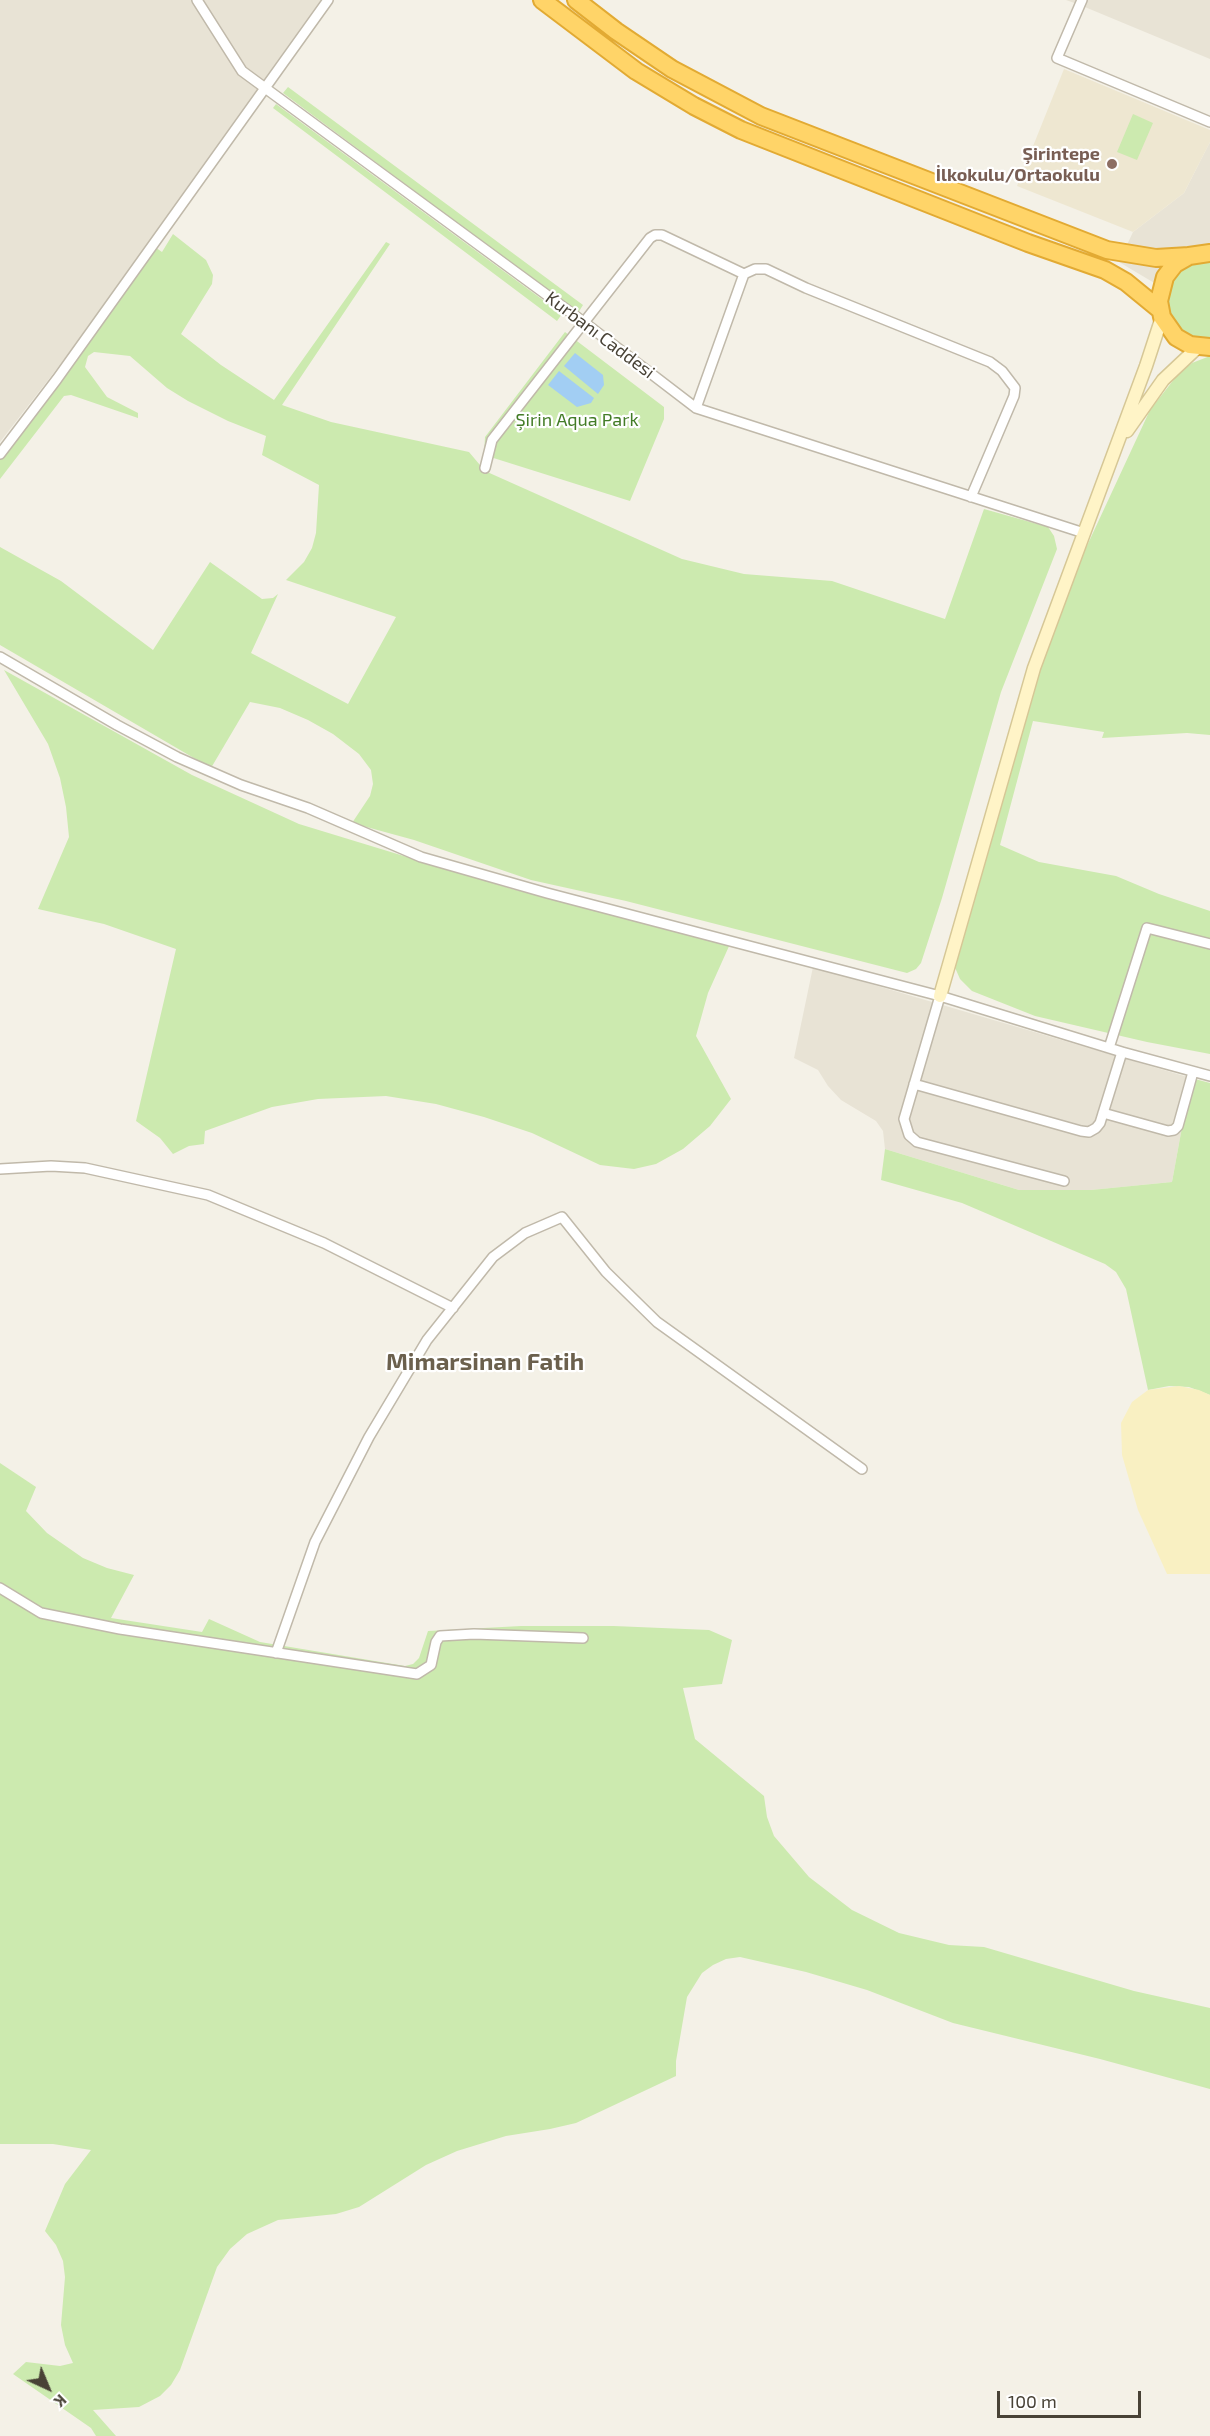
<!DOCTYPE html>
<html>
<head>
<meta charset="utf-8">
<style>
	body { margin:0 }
	#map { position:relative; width:1210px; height:2436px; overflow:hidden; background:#f4f1e7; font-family:"Exo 2",sans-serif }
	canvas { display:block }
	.north { position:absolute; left:18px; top:2358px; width:60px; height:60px; -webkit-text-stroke:4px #fff; paint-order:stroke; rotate:136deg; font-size:16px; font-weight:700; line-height:24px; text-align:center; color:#484236 }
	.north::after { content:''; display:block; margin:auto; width:21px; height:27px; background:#484236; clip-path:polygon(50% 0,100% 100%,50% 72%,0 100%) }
	.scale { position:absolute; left:997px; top:2391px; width:144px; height:27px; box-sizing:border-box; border:3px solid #484236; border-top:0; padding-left:8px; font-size:18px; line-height:21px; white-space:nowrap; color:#484236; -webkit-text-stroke:4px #fff; paint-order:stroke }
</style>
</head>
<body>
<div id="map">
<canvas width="1210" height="2436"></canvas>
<div class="north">K</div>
<div class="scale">100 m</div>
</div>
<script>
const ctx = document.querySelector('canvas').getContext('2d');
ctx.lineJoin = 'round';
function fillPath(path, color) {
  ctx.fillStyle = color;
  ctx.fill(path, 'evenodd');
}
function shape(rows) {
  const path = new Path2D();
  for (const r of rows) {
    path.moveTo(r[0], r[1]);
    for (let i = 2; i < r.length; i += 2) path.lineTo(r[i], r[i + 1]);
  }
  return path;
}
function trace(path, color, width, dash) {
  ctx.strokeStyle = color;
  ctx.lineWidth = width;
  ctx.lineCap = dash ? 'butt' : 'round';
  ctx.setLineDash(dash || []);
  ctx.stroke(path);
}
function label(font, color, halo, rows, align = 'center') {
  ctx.font = font + ' "Exo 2",sans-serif';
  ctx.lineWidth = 4.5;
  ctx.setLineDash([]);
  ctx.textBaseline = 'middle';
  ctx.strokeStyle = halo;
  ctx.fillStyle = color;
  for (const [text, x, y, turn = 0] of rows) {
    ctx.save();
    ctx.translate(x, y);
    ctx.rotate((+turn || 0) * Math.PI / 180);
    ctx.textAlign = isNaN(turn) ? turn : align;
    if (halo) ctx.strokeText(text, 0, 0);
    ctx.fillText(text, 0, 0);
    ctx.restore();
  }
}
fillPath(shape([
	[0,0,330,0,254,94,243,114,90,326,0,442],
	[1066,0,1210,0,1210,59,1080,5],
	[1210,142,1210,316,1119,262,1133,232,1184,193],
	[813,967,1191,1078,1172,1182,1091,1190,1019,1190,885,1149,883,1131,876,1121,841,1100,828,1086,818,1070,794,1058]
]), '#e8e3d5');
fillPath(shape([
	[1064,69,1210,130,1210,142,1184,193,1133,232,1017,186]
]), '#eee7d1');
fillPath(shape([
	[288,87,583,305,578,313,283,93],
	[276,104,562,314,557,321,273,108],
	[1133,114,1153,123,1137,160,1117,152],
	[173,234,206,260,213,275,212,284,181,334,221,365,274,400,386,242,390,244,282,405,331,422,469,452,485,471,682,559,744,574,832,581,945,619,984,509,1048,527,1054,536,1057,549,1001,692,942,898,921,963,916,969,907,973,626,901,531,880,414,840,352,823,370,796,373,784,371,770,359,754,333,734,308,720,280,708,250,702,211,768,0,645,0,547,61,581,153,650,210,562,262,599,273,598,278,594,251,653,348,704,396,617,286,580,304,562,312,548,316,533,319,485,262,455,266,436,228,421,188,401,167,388,130,356,94,352,88,356,85,367,107,397,138,413,138,418,71,395,64,396,0,479,0,457,152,245,162,252],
	[1210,259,1210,341,1186,336,1170,321,1165,294,1179,269,1198,260],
	[565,332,664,407,664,419,630,501,484,455,485,437],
	[1210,356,1210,735,1187,733,1102,738,1104,732,1033,721,1000,845,1039,862,1116,876,1159,894,1210,911,1210,1054,1147,1042,1035,1016,972,991,960,979,953,963,1035,677,1079,563,1150,410,1179,373,1192,363],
	[4,670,192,775,299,824,512,889,730,944,708,993,696,1036,731,1099,710,1126,683,1149,656,1164,634,1169,600,1165,532,1133,484,1117,436,1104,386,1096,318,1099,272,1107,205,1131,204,1144,189,1146,173,1154,160,1138,136,1121,176,949,104,924,38,909,69,837,66,807,60,778,48,744],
	[1191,1078,1210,1083,1210,1395,1189,1387,1169,1386,1148,1390,1126,1289,1116,1272,1105,1264,962,1203,881,1180,885,1149,1019,1190,1091,1190,1172,1182],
	[0,1463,36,1487,26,1511,47,1533,83,1558,107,1568,134,1575,111,1618,202,1632,209,1619,260,1642,405,1666,413,1664,419,1658,428,1631,521,1626,614,1626,709,1630,732,1640,722,1684,683,1688,695,1739,764,1796,767,1817,774,1836,809,1877,852,1910,899,1933,949,1945,984,1947,1134,1991,1210,2008,1210,2089,1100,2059,953,2023,867,1990,806,1972,740,1957,726,1959,713,1965,702,1973,687,1997,676,2061,676,2076,576,2123,550,2129,506,2136,457,2151,426,2165,359,2207,336,2214,278,2220,247,2234,230,2249,217,2267,180,2370,171,2385,160,2396,139,2407,93,2410,116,2436,96,2436,91,2428,13,2374,26,2362,60,2366,73,2363,65,2345,61,2325,65,2277,63,2261,56,2245,45,2231,65,2184,91,2150,53,2144,0,2144]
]), '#cceaaf');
fillPath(shape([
	[1179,1386,1199,1390,1210,1395,1210,1574,1167,1574,1138,1510,1122,1455,1121,1423,1132,1402,1148,1390]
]), '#f9f0c2');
fillPath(shape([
	[575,353,603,375,604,385,598,394,564,366],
	[559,371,594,398,591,403,577,407,548,385]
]), '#a2cef3');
const street = shape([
	[197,0,242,71,585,323,696,408,1084,533],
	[1082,0,1057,58,1210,122],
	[744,274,755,269,766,269,806,288,990,362,1002,371,1015,388,1014,396,971,497],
	[0,454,57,379,328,0],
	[485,468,492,440,650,238,655,235,662,235,744,274,696,408],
	[0,657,117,725,177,757,241,785,308,808,421,857,547,893,940,996,1122,1052,1210,1076],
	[940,996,904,1119,909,1135,917,1142,1064,1181],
	[1109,1048,1147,928,1210,944],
	[914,1084,1081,1131,1089,1132,1096,1128,1100,1123,1122,1052],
	[1103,1113,1168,1131,1174,1130,1178,1126,1193,1072],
	[0,1169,51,1166,85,1168,208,1195,324,1243,453,1308],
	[0,1588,41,1613,120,1629,417,1674,431,1665,436,1642,440,1636,474,1634,583,1638],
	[276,1653,315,1542,369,1437,427,1340,493,1257,525,1233,562,1217,606,1272,657,1322,862,1469]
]);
const secondary = shape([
	[1127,431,1163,380,1198,347],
	[940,996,1034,668,1146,366,1162,317]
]);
const highway = shape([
	[542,0,636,71,694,106,741,130,1028,243,1105,270,1126,282,1159,309],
	[576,0,616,31,672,69,761,116,1107,250,1156,258,1189,256],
	[1210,253,1189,256,1175,264,1165,277,1159,301,1162,317,1176,337,1190,345,1210,347]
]);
trace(street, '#c0b9aa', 12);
trace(secondary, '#d6c796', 15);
trace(highway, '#e2aa33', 20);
trace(street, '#fff', 9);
trace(secondary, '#fff4c7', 12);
trace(highway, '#ffd468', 16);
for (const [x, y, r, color] of [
	[1112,164,6,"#8d6e63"]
]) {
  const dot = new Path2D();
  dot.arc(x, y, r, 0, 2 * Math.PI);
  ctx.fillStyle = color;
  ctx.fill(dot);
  trace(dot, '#fff', 2);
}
label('bold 18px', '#785e54', '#fff', [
	["Şirintepe",1100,154],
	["İlkokulu/Ortaokulu",1100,175]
], 'right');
label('18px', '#484236', '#fff', [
	["Kurbanı Caddesi",600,335,37]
]);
label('18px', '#437c27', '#fff', [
	["Şirin Aqua Park",577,420]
]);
label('bold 24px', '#6b604d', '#fff', [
	["Mimarsinan Fatih",485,1362]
]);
</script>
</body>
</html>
